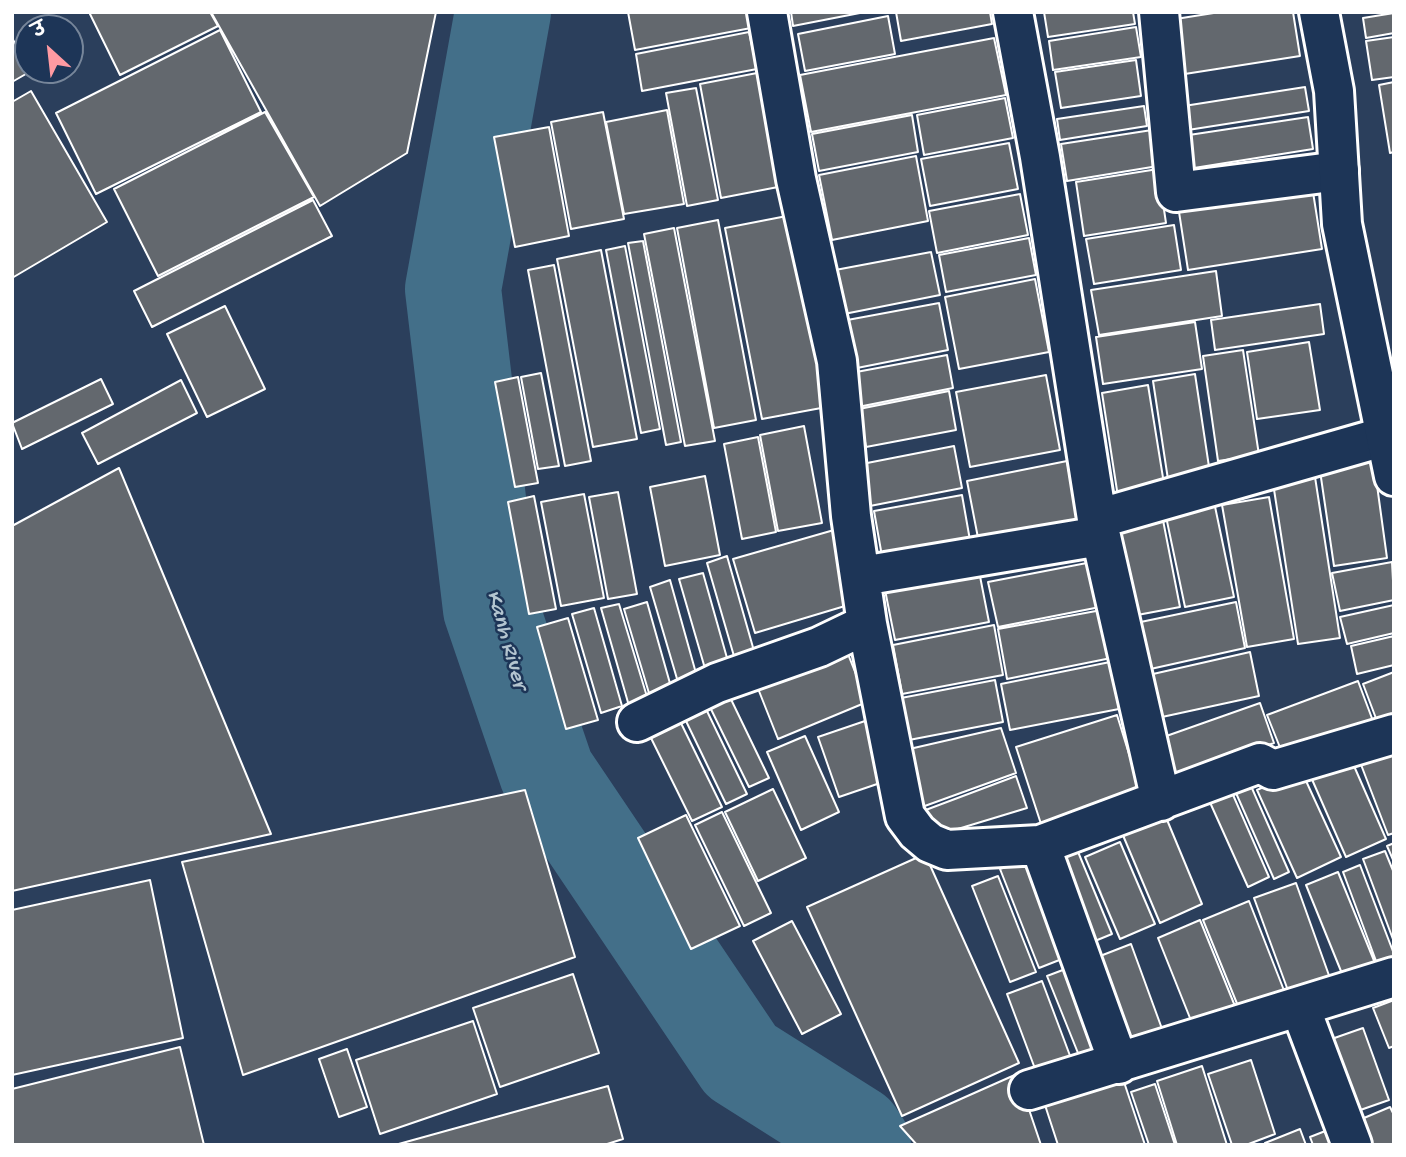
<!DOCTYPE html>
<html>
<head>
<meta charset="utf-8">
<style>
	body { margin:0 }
	#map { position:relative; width:1406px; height:1157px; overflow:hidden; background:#2b3f5c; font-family:"Gochi Hand","Playpen Sans Deva",sans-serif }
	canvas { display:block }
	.frame { position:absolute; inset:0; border:14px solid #fff; pointer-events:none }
	.north { position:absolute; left:14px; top:14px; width:70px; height:70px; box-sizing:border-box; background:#1d3557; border:2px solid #77869a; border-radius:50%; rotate:333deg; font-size:19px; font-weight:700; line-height:28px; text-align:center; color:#fff }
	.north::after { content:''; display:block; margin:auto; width:24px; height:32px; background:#ff9aa2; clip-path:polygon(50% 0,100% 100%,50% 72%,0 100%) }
</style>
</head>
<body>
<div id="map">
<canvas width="1406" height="1157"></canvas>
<div class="frame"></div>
<div class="north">उ</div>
</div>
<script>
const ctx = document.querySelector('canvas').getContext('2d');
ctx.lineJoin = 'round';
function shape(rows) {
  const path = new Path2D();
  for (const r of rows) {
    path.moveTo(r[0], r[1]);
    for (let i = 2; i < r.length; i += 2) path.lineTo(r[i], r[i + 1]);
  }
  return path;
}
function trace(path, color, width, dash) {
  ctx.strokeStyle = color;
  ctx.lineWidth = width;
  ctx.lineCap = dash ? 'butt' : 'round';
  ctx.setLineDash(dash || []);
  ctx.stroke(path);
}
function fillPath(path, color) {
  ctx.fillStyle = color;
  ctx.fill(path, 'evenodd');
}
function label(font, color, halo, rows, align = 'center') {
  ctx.font = font + ' "Gochi Hand",sans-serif';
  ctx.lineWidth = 5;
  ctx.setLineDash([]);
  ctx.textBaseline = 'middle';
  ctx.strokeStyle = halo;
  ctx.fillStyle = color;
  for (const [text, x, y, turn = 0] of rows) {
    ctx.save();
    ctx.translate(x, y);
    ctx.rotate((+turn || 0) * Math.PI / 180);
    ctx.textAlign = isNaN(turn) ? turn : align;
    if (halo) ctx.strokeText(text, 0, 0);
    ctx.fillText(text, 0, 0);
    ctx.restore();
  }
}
trace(shape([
	[503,12,453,289,491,609,547,773,741,1061,855,1133,863,1145]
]), '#436f89', 96);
const building = shape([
	[89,12,210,12,218,26,120,75,89,12],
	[211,12,436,12,407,153,320,206,211,12],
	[628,12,748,12,751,28,635,50,628,12],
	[791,12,865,12,793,26,791,12],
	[896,12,990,12,992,24,901,41,896,12],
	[1044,12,1133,12,1135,24,1048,37,1044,12],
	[1220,12,1293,12,1300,56,1172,76,1163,21,1220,12],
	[1394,13,1394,33,1366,38,1363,18,1394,13],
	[888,16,895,54,805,71,798,34,888,16],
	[1136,27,1141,57,1053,70,1049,41,1136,27],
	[220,30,261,112,96,194,56,113,220,30],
	[749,32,757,69,642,91,636,54,749,32],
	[1394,37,1394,77,1372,80,1366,41,1394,37],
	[12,38,31,71,12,82,12,38],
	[994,38,1006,95,811,132,800,75,994,38],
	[1136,60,1141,96,1061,108,1055,72,1136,60],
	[757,73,778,187,721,198,700,84,757,73],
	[1394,82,1394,152,1390,153,1379,85,1394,82],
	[1305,87,1309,111,1188,130,1184,106,1305,87],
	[696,88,718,200,687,206,666,93,696,88],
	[31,91,107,222,12,278,12,102,31,91],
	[1005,98,1013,138,924,155,917,115,1005,98],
	[1144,106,1147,126,1060,140,1057,119,1144,106],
	[667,110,684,204,624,214,606,122,667,110],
	[265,112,314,197,158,276,114,189,265,112],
	[603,112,624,219,571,229,551,122,603,112],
	[912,115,918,152,819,171,812,134,912,115],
	[1308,117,1313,149,1194,168,1189,135,1308,117],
	[549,127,569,236,515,247,494,137,549,127],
	[1152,130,1158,166,1067,181,1061,144,1152,130],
	[1009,143,1018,189,930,206,921,159,1009,143],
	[916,156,928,221,832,240,819,175,916,156],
	[1158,169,1166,223,1084,236,1076,182,1158,169],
	[1313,192,1322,249,1188,270,1179,212,1313,192],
	[1020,194,1028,235,937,253,929,211,1020,194],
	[313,200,332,236,152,327,134,291,313,200],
	[797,214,832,406,762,419,725,228,797,214],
	[718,220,756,420,714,428,677,228,718,220],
	[1174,225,1181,270,1094,284,1086,239,1174,225],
	[674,228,715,441,685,446,644,234,674,228],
	[1029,238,1036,275,946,292,939,255,1029,238],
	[643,241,681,442,666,445,628,243,643,241],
	[625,246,660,429,641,433,606,250,625,246],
	[601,250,637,439,593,447,557,259,601,250],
	[931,252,940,295,839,315,830,271,931,252],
	[554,265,591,461,565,466,528,270,554,265],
	[1216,271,1222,316,1099,335,1091,290,1216,271],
	[1035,279,1049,352,959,369,945,297,1035,279],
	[939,303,948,350,852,369,842,321,939,303],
	[1320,304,1324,334,1215,350,1211,320,1320,304],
	[225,306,265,389,207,417,167,334,225,306],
	[1195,322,1202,369,1103,384,1096,337,1195,322],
	[1309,342,1320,410,1257,419,1247,352,1309,342],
	[1243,350,1259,455,1218,461,1203,356,1243,350],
	[947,355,953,388,858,407,851,373,947,355],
	[541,373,559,466,538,469,521,377,541,373],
	[1195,374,1211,480,1169,486,1153,381,1195,374],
	[1046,375,1060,450,970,467,956,392,1046,375],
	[518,377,538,483,515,487,495,382,518,377],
	[101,379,113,404,22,449,12,423,101,379],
	[181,380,197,413,98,464,82,433,181,380],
	[1148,385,1165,490,1118,497,1102,393,1148,385],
	[949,391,956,430,866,447,859,409,949,391],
	[804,426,822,523,778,531,760,435,804,426],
	[758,437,776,532,742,539,724,444,758,437],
	[954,446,962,488,870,506,862,464,954,446],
	[1373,456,1387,558,1334,566,1319,464,1373,456],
	[1067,461,1078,524,979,543,967,481,1067,461],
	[119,468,271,834,12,891,12,526,119,468],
	[705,476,720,555,665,566,650,487,705,476],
	[1315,477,1340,638,1298,644,1273,483,1315,477],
	[618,492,637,594,608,599,589,497,618,492],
	[584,494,604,598,561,606,541,502,584,494],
	[962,495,971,546,883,562,874,511,962,495],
	[534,496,556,609,529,614,508,502,534,496],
	[1213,497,1234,597,1185,607,1164,507,1213,497],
	[1269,497,1294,639,1247,647,1222,505,1269,497],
	[1162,515,1180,607,1132,616,1115,524,1162,515],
	[834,530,855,603,755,633,733,559,834,530],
	[727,556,758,665,738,670,707,563,727,556],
	[977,561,989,622,895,640,883,580,977,561],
	[1092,562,1100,607,998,627,988,582,1092,562],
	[1392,562,1394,600,1340,611,1332,573,1392,562],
	[703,573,729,665,706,672,679,579,703,573],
	[670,580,699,684,680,689,650,587,670,580],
	[647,602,673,694,651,700,624,609,647,602],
	[1236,602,1245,648,1146,670,1136,623,1236,602],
	[619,604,648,700,629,706,601,608,619,604],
	[1394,605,1394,633,1347,644,1340,617,1394,605],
	[594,608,622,706,601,713,572,614,594,608],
	[1107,609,1116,657,1007,679,998,629,1107,609],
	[568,618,598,720,566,729,537,627,568,618],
	[994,625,1003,675,902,694,893,645,994,625],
	[1394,636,1394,665,1357,674,1351,646,1394,636],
	[844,644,867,702,778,739,755,681,844,644],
	[1250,652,1259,696,1162,717,1153,674,1250,652],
	[1110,662,1119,709,1010,730,1001,684,1110,662],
	[1394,672,1394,724,1380,729,1363,684,1394,672],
	[995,680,1003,722,909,740,901,698,995,680],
	[1358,681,1373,721,1283,755,1267,715,1358,681],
	[726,689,769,778,749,787,706,699,726,689],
	[1260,703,1274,743,1169,780,1155,740,1260,703],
	[706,709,747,794,726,804,685,719,706,709],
	[1117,715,1142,796,1042,827,1016,747,1117,715],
	[679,719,722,807,692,821,649,734,679,719],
	[865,721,886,781,839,797,818,737,865,721],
	[1001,728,1016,773,922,807,905,750,1001,728],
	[805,736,839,812,801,830,767,752,805,736],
	[1387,737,1394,756,1394,833,1388,835,1355,749,1387,737],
	[1347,750,1386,839,1346,857,1307,768,1347,750],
	[1301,770,1341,857,1297,878,1257,790,1301,770],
	[1016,776,1027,808,938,835,923,811,1016,776],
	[1247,777,1289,872,1274,879,1232,784,1247,777],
	[1230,788,1269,877,1248,887,1208,798,1230,788],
	[773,789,806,858,758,881,725,812,773,789],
	[525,790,575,957,243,1075,182,862,525,790],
	[722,812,771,913,744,926,695,825,722,812],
	[686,815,740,926,691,949,638,838,686,815],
	[1165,815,1202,904,1160,923,1122,833,1165,815],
	[1120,842,1155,924,1120,939,1085,857,1120,842],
	[1394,843,1394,862,1387,846,1394,843],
	[1076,847,1112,934,1090,943,1055,856,1076,847],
	[1385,851,1394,873,1394,942,1363,859,1385,851],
	[925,854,1019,1063,902,1116,807,907,925,854],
	[1027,858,1067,957,1039,968,1000,869,1027,858],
	[1360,865,1394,954,1394,963,1379,969,1343,872,1360,865],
	[1338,872,1377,968,1345,981,1306,885,1338,872],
	[998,876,1036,972,1010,982,972,886,998,876],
	[150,880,183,1038,12,1075,12,910,150,880],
	[1296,883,1331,981,1290,996,1254,898,1296,883],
	[1249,901,1285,993,1240,1011,1203,920,1249,901],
	[1200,920,1239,1016,1196,1033,1158,938,1200,920],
	[792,921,841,1014,802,1034,753,941,792,921],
	[1131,944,1165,1037,1128,1050,1095,958,1131,944],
	[1068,968,1100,1050,1080,1058,1047,976,1068,968],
	[573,974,599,1053,500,1087,473,1008,573,974],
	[1042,981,1075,1069,1040,1082,1007,994,1042,981],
	[1394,1000,1394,1046,1389,1048,1373,1008,1394,1000],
	[473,1021,497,1094,380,1134,356,1060,473,1021],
	[1363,1028,1389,1100,1349,1114,1323,1042,1363,1028],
	[180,1047,204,1145,12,1145,12,1089,180,1047],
	[347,1049,367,1107,339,1117,319,1059,347,1049],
	[1251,1060,1275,1134,1246,1145,1232,1145,1208,1074,1251,1060],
	[1202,1066,1227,1145,1177,1145,1157,1081,1202,1066],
	[1017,1074,1041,1145,917,1145,900,1126,1017,1074],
	[1122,1076,1145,1145,1058,1145,1044,1102,1122,1076],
	[1155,1084,1175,1145,1149,1145,1131,1092,1155,1084],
	[608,1086,623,1139,604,1145,395,1145,608,1086],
	[1390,1107,1394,1115,1394,1145,1353,1145,1345,1126,1390,1107],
	[1338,1126,1346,1145,1313,1145,1310,1137,1338,1126],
	[1300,1129,1306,1145,1265,1145,1265,1143,1300,1129]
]);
fillPath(building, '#63686e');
trace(building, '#fff', 2);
const street = shape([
	[1013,12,1040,157,1097,519,1161,801],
	[1159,12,1176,192,1339,171],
	[1097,519,1386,436],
	[862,576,1100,536],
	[867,624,905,816,917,832,930,843,947,850,1040,845,1260,763,1273,770,1394,734],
	[637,722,717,683,819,647,867,624,851,516,837,361,796,179,767,12],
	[1040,845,1119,1064],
	[1300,1007,1352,1145],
	[1029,1090,1394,977]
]);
const secondary = shape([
	[1319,12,1334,91,1342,224,1394,476]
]);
trace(street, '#fff', 44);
trace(secondary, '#fff', 44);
trace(street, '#1d3557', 38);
trace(secondary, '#1d3557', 38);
label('italic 23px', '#b4c5d0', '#1d3557', [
	["Kanh River",505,640,74]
]);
</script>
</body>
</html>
